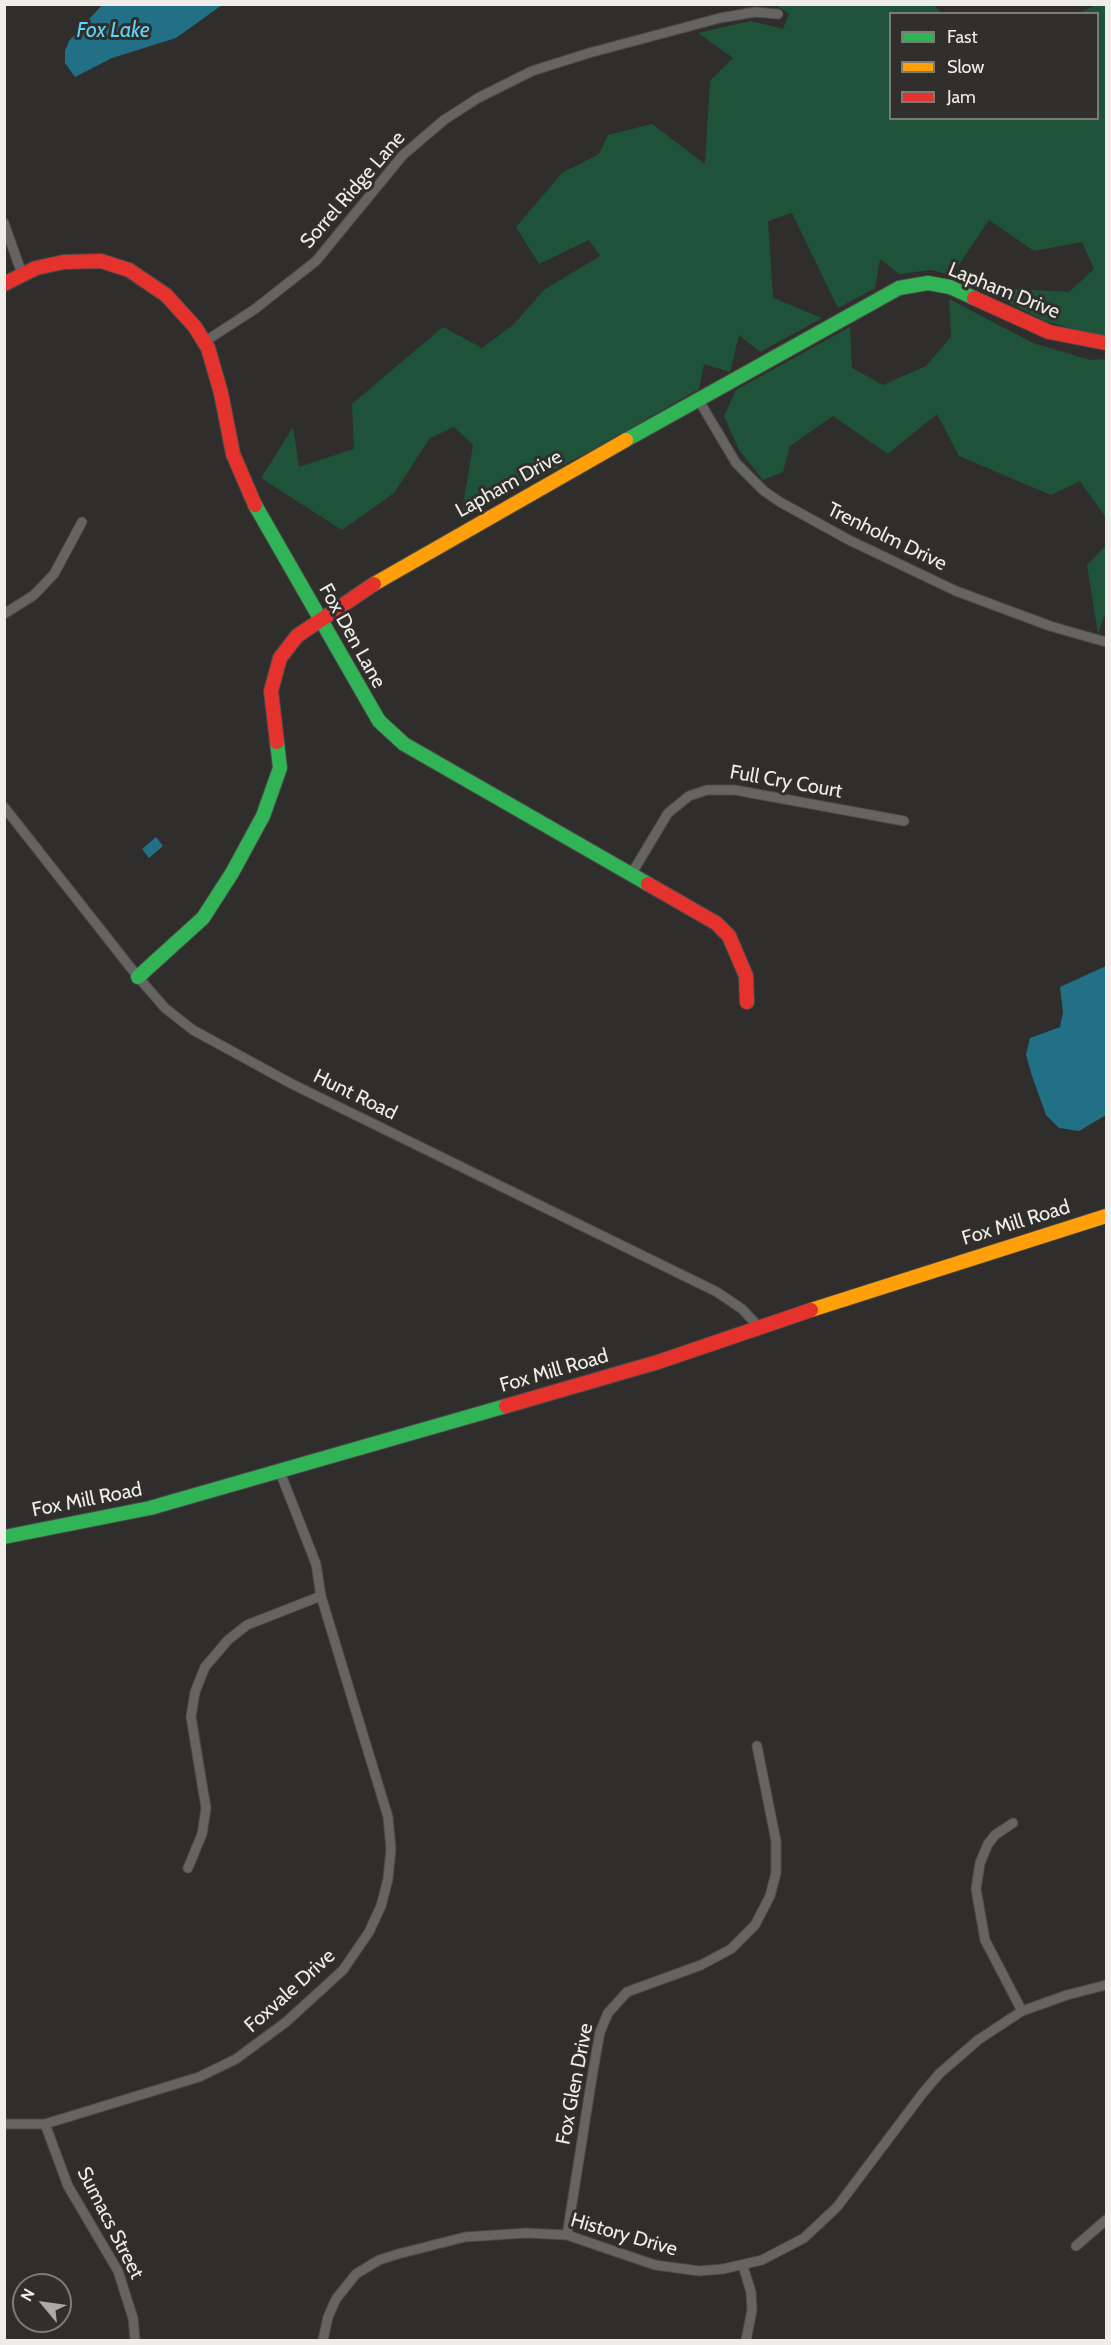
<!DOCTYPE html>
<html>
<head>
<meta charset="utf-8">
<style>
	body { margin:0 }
	#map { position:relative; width:1111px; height:2345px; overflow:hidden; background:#302e2c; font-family:Cabin,sans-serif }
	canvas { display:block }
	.frame { position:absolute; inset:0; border:6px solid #eeedea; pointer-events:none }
	.legend { position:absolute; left:889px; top:12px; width:210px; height:108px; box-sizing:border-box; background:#312f2b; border:2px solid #7d7b77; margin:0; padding:8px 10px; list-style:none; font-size:18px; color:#eeedea }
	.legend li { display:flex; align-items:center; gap:12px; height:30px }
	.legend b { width:30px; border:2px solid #7d7b77 }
	.north { position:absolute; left:12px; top:2273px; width:60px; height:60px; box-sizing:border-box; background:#312f2b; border:2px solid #7d7b77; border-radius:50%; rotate:299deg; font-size:16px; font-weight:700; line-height:24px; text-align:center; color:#eeedea }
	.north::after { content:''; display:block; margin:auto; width:21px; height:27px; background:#acaaa8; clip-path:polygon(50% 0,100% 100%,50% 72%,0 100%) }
</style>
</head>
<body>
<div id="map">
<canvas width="1111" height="2345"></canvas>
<div class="frame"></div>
<ul class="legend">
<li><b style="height:8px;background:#30b455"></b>Fast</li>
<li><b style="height:8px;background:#ff9f0a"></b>Slow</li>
<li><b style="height:8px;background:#e5322d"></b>Jam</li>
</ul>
<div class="north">N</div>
</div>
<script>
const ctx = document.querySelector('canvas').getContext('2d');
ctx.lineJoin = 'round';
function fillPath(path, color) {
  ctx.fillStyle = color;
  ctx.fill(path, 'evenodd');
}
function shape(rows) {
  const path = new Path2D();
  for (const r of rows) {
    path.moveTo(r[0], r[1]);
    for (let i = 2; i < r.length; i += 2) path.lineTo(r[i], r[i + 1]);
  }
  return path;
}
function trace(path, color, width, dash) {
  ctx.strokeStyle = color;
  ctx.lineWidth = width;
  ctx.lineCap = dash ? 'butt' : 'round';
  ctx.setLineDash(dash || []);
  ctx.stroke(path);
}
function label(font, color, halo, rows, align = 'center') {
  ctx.font = font + ' Cabin,sans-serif';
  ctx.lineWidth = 6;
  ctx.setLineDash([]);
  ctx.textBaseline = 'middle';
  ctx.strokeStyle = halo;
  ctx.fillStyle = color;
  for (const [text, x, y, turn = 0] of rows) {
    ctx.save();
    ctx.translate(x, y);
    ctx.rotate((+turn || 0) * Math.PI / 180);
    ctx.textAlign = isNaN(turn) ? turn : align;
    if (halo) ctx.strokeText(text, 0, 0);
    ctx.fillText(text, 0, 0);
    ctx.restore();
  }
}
fillPath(shape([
	[776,5,934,5,941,13,890,14,890,118,1098,118,1098,14,1078,13,1097,5,1106,5,1106,335,1093,334,1045,321,978,287,1069,292,1094,269,1082,242,1034,251,989,220,952,275,931,270,899,274,880,259,875,288,838,308,792,213,768,221,773,298,822,318,760,352,739,335,730,372,704,364,699,389,590,451,461,518,473,445,454,427,430,438,394,493,342,530,261,478,293,427,299,467,354,449,352,404,443,327,482,348,513,325,544,290,600,256,589,240,539,264,516,227,562,173,599,154,608,135,652,124,705,164,710,81,733,58,698,33,751,21,783,29,789,14],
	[949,299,1033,343,1090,360,1106,359,1106,518,1080,481,1051,495,959,456,937,414,888,454,833,416,790,446,783,472,763,480,739,450,724,416,736,390,850,327,852,368,883,385,926,366,951,337],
	[1106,545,1106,611,1098,634,1087,565]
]), '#1f5339');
fillPath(shape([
	[103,4,222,4,222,5,176,38,112,58,75,77,65,63,65,51,69,41],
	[156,837,163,846,149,858,142,849],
	[1106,966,1106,1115,1079,1131,1059,1128,1046,1115,1032,1076,1026,1055,1030,1038,1060,1027,1063,1012,1060,987]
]), '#217086');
const street = shape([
	[4,223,22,274],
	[204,342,255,309,316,261,403,155,444,120,478,98,532,71,589,53,720,18,755,12,778,14],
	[698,399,736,463,764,491,780,502,849,540,956,591,1050,626,1106,642],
	[4,614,34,595,54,574,82,522],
	[4,807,138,977,165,1008,193,1030,292,1084,717,1292,742,1309,760,1328],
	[632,873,668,813,689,796,707,790,735,790,904,821],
	[1013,1823,995,1835,988,1844,980,1863,976,1889,985,1940,1022,2011],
	[188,1868,202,1834,206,1808,191,1717,195,1692,205,1667,228,1640,247,1625,321,1596],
	[4,2124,45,2124,199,2077,236,2059,286,2022,343,1970,369,1932,381,1906,388,1879,391,1849,388,1817,321,1596,316,1564,280,1472],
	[45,2124,68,2186,118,2271,133,2318,135,2340],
	[567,2235,593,2071,600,2032,608,2013,627,1992,701,1965,731,1949,755,1925,770,1896,776,1873,776,1841,757,1746],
	[1076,2246,1106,2220],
	[743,2266,751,2292,752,2310,746,2340],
	[323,2340,328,2317,336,2299,356,2274,379,2260,398,2254,465,2237,526,2233,567,2235,655,2265,699,2271,723,2269,762,2260,804,2238,837,2207,922,2094,939,2074,978,2040,1022,2011,1067,1995,1106,1985]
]);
const fast = shape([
	[626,440,899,288,928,283,950,287,974,298],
	[255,505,379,721,404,744,648,884],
	[138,977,203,918,232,873,263,816,280,768,277,742],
	[4,1537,150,1508,506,1406]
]);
const slow = shape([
	[374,584,626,440],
	[811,1310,1106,1216]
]);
const jam = shape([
	[4,284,36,268,64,262,101,261,129,270,166,295,195,327,208,348,221,393,233,454,255,505],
	[974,298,1049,332,1106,343],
	[277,742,271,691,280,658,297,636,374,584],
	[648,884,716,923,729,936,746,976,747,1002],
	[506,1406,658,1362,811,1310]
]);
trace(street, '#4b4a48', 11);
trace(fast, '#4b4a48', 16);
trace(slow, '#4b4a48', 16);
trace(jam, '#4b4a48', 16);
trace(street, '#666462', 9);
trace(fast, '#30b455', 14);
trace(slow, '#ff9f0a', 14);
trace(jam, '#e5322d', 14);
label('20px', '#eeedea', '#312f2b', [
	["Sorrel Ridge Lane",353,190,-49],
	["Lapham Drive",1004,291,22],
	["Lapham Drive",509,484,-29],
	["Trenholm Drive",887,537,26],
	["Fox Den Lane",352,636,61],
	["Full Cry Court",786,782,10],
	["Hunt Road",355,1095,26],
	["Fox Mill Road",1016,1223,-17],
	["Fox Mill Road",554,1371,-16],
	["Fox Mill Road",87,1500,-11],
	["Foxvale Drive",290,1991,-42],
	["Fox Glen Drive",575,2084,-79],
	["Sumacs Street",110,2223,63],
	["History Drive",624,2235,16]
]);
label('italic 21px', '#5fd5fa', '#312f2b', [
	["Fox Lake",113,31]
]);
</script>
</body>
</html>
